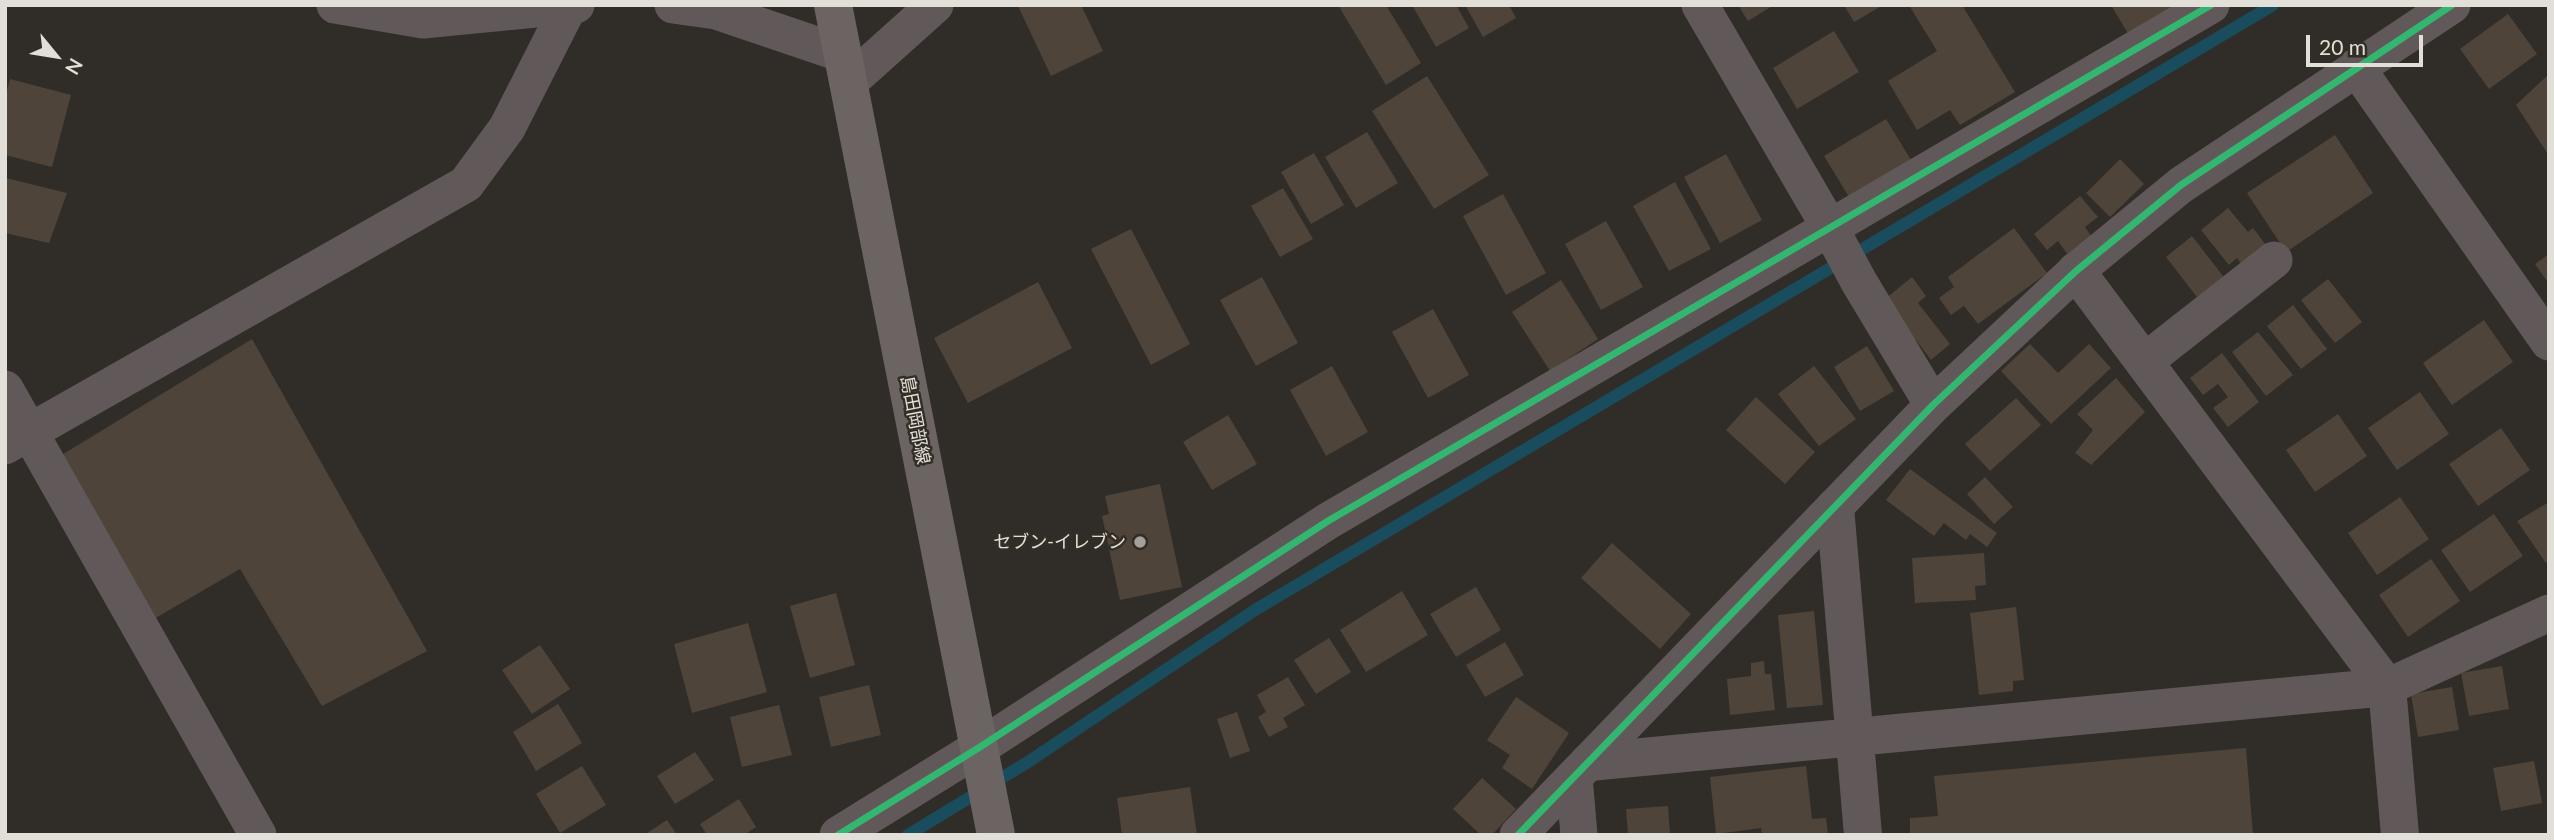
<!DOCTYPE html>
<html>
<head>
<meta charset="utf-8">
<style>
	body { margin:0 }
	#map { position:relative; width:2554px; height:840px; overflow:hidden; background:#302d28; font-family:Lato,sans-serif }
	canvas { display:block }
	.frame { position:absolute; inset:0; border:7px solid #e2dfd9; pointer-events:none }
	.north { position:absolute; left:21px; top:21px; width:70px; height:70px; -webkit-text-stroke:5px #332e25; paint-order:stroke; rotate:120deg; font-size:19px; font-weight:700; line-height:28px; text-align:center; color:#e2dfd9 }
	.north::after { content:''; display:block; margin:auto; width:24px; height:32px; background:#e2dfd9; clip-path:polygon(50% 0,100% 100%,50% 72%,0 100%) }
	.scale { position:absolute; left:2306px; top:35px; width:117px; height:32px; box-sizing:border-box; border:4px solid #e2dfd9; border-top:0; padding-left:9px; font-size:21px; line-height:24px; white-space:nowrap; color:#e2dfd9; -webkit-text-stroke:5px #332e25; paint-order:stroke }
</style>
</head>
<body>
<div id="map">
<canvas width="2554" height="840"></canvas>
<div class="frame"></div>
<div class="north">N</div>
<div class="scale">20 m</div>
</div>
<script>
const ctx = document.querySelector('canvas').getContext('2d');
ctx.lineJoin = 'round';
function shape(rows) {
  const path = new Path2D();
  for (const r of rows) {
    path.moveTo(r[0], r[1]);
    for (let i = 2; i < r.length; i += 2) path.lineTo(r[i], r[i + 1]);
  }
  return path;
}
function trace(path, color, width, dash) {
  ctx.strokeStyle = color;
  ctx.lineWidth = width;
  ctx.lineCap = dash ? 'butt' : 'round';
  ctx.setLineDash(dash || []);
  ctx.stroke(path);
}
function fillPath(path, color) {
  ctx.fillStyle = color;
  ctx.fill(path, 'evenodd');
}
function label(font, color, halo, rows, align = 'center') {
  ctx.font = font + ' Lato,"Noto Sans JP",sans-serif';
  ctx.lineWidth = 5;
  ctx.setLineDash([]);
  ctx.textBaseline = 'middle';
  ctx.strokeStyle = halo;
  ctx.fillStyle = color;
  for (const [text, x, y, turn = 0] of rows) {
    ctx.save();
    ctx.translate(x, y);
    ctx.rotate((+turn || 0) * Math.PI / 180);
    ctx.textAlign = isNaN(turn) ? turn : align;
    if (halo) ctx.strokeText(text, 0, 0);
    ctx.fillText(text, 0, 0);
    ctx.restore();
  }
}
trace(shape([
	[908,835,1028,762,1255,610,2273,5]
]), '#194d5e', 12);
fillPath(shape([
	[1020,5,1081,5,1103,51,1051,76,1018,6],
	[1338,5,1386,5,1421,63,1386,85],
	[1412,5,1456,5,1469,28,1436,47],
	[1465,5,1509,5,1516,18,1483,37],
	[1738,5,1774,5,1748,21],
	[1844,5,1883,5,1854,22],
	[1909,5,1962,5,2015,92,1960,125,1950,110,1917,130,1888,81,1937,51],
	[2111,5,2193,5,2133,42],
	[2508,14,2537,54,2489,89,2460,49],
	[1834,31,1859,72,1797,109,1773,68],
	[2549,74,2549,156,2516,105],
	[1427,76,1489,175,1434,209,1372,111],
	[10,79,71,95,52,167,5,155,5,98],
	[1886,119,1911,160,1849,197,1824,156],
	[1367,132,1398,183,1356,208,1325,157],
	[2335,135,2373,193,2286,252,2247,193],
	[1314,153,1344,205,1311,224,1281,172],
	[1726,154,1762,220,1720,243,1684,177],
	[2120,159,2144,184,2110,217,2086,193],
	[6,178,67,193,49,243,5,233],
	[1675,182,1711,249,1669,271,1633,206],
	[1283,188,1313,239,1280,257,1251,206],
	[1503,194,1546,273,1506,295,1463,216],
	[2080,196,2098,217,2085,227,2091,236,2068,255,2058,241,2047,250,2034,234],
	[2228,208,2248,232,2253,228,2269,249,2244,268,2237,258,2229,265,2201,230],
	[1606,221,1643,287,1601,310,1565,244],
	[2014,228,2047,273,1978,324,1964,306,1951,315,1939,298,1954,287,1948,277],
	[1131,229,1190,344,1151,365,1091,249],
	[2192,236,2226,280,2200,301,2166,257],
	[2549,254,2549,284,2535,264],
	[1262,277,1298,343,1256,366,1220,300],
	[1912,277,1926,296,1918,303,1950,344,1931,360,1916,340,1911,344,1879,304],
	[2328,279,2362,322,2335,343,2301,300],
	[1561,280,1598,339,1550,371,1512,312],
	[1038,282,1072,348,968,403,934,338],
	[2293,305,2327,349,2301,369,2267,326],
	[1433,309,1469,375,1428,398,1392,332],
	[2484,320,2513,362,2452,405,2423,363],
	[2258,332,2293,375,2266,396,2232,352],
	[252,339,427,651,322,706,240,569,140,627,60,456],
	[2030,344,2058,373,2089,344,2111,368,2051,424,2001,371],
	[1867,346,1894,391,1860,411,1834,367],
	[2222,353,2259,402,2228,427,2213,408,2228,397,2218,384,2203,395,2190,378],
	[1332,366,1368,432,1326,456,1290,390],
	[1814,366,1856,419,1819,446,1778,394],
	[2116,378,2145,412,2091,465,2075,453,2093,430,2077,414],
	[2420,392,2449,434,2397,470,2368,428],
	[1756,397,1815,452,1785,484,1726,430],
	[2016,398,2041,425,1990,471,1965,444],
	[2338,414,2367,456,2315,492,2286,450],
	[1228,415,1257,464,1212,490,1183,442],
	[2501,428,2530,470,2478,506,2449,464],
	[1910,469,1997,533,1987,547,1970,534,1966,540,1944,523,1934,536,1886,500],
	[1985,477,2013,507,1994,524,1967,494],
	[1160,484,1182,587,1120,600,1102,516,1109,514,1105,496],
	[2400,497,2429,539,2377,575,2348,533],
	[2549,502,2549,560,2546,563,2517,521],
	[2494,514,2523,556,2470,592,2441,550],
	[1612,543,1691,614,1660,649,1581,578],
	[1984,553,1986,585,1975,586,1976,600,1915,603,1912,558],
	[2431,559,2460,601,2408,637,2379,595],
	[1476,587,1501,630,1456,657,1430,614],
	[1402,591,1428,635,1366,672,1340,630],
	[836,593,855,665,810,678,790,606],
	[2016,607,2024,680,2013,681,2013,691,1979,695,1970,613],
	[1814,611,1823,705,1787,708,1778,615],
	[748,623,767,692,692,713,674,644],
	[1329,638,1351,672,1316,694,1294,660],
	[1505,642,1524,675,1485,697,1466,665],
	[540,645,570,689,532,714,502,670],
	[1764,661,1765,674,1771,674,1775,710,1730,715,1727,679,1751,676,1751,663],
	[2502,666,2509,709,2469,716,2461,673],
	[1288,677,1305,705,1283,718,1288,727,1269,737,1258,717,1266,712,1257,695],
	[869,685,881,735,831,747,819,697],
	[2452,687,2459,730,2418,737,2411,694],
	[1516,697,1569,733,1532,789,1502,768,1510,755,1487,740],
	[558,704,582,743,536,771,513,732],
	[779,705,792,755,742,767,730,717],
	[1237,712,1250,751,1230,758,1217,719],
	[2246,748,2253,835,1910,835,1910,818,1938,816,1934,776],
	[695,752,714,780,675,804,657,776],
	[2534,761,2542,803,2501,811,2493,768],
	[582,766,606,805,560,833,536,794],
	[1806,766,1812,819,1826,818,1828,835,1762,835,1761,828,1716,834,1710,777],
	[1482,778,1516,809,1492,835,1481,835,1453,809],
	[1190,787,1197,835,1122,835,1117,798],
	[739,799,756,827,744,835,707,835,700,824],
	[1668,806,1670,835,1628,835,1626,809],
	[667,820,677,835,644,835]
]), '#4e443a');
trace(shape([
	[335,5,423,20,576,5],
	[673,5,716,11,843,54],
	[1700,5,1830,228,1859,282,1933,405],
	[2356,67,2549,342],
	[848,83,935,5],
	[2144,362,2274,260],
	[5,389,258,835],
	[5,446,466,184,507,128,569,6],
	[2387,687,2549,613],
	[1574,777,1579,835],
	[838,835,980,747,1328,521,2211,5],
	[1518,835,1933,405,2076,271,2181,185,2452,5]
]), '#615959', 37);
trace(shape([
	[2076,271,2387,687,2400,835],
	[1835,507,1863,835],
	[1589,762,2387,687]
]), '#615959', 38);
trace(shape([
	[833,5,996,835]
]), '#6c6363', 38);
trace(shape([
	[838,835,980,747,1328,521,2211,5],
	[1518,835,1933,405,2076,271,2181,185,2452,5]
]), '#33b770', 7);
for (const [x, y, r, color] of [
	[1140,542,7,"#a4a19b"]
]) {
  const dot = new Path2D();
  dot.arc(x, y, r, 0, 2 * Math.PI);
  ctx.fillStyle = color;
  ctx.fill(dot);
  trace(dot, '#332e25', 2.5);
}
label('18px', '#e2dfd9', '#332e25', [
	["島田岡部線",915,420,79]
]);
label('18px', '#e2dfd9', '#332e25', [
	["セブン-イレブン",1126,542]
], 'right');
</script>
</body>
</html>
